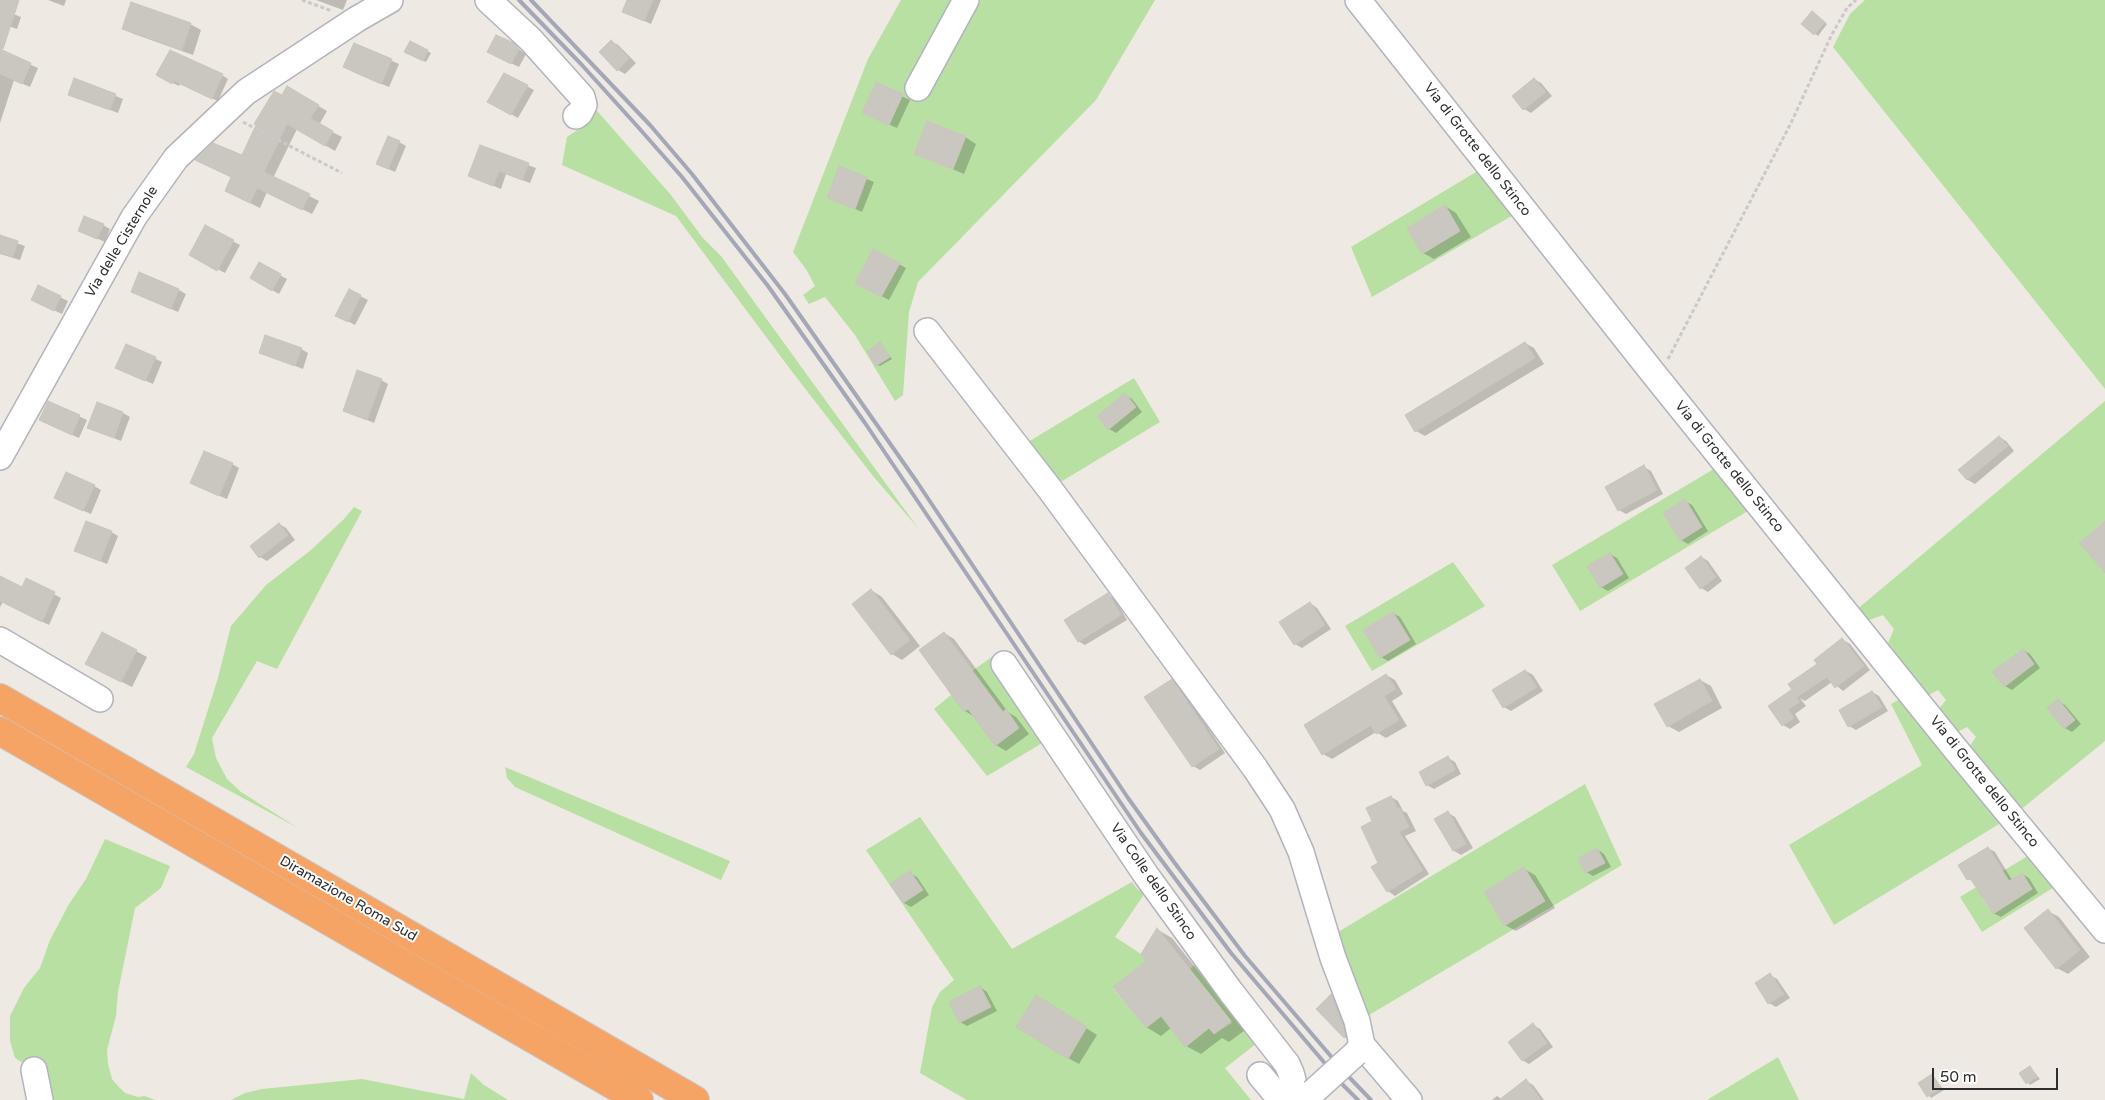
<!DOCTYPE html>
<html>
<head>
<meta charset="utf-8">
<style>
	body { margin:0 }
	#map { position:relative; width:2105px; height:1100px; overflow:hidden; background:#eee9e2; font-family:"Varela Round",sans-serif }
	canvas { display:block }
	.scale { position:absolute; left:1932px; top:1068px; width:126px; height:22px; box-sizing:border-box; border:2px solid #2e2e2e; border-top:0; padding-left:6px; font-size:15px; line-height:18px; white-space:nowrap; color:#2e2e2e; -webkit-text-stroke:4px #fff; paint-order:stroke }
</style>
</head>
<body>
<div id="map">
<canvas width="2105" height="1100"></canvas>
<div class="scale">50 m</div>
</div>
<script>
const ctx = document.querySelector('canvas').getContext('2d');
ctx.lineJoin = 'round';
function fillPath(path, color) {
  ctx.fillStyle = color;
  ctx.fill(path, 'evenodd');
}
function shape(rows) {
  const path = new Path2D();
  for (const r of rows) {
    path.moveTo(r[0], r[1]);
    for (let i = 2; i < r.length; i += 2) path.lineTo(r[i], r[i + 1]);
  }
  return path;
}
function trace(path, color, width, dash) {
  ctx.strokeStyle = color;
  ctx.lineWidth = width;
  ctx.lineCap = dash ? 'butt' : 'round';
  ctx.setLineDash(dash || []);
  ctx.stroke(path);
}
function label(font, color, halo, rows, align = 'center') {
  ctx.font = font + ' "Varela Round",sans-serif';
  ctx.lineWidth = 4;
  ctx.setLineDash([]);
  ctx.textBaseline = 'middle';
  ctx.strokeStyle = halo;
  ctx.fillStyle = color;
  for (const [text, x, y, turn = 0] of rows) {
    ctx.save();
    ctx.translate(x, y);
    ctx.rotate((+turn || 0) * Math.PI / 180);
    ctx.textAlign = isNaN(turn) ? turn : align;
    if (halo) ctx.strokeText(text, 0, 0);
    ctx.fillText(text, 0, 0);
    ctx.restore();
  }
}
fillPath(shape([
	[901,0,1155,0,1096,100,918,282,909,312,903,395,895,401,855,335,825,297,809,304,803,295,815,286,806,269,793,252,868,59],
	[876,82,903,95,889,125,862,113],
	[927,121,966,136,953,169,914,154],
	[839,166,867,177,855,209,827,198],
	[873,249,900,263,881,297,855,283],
	[1865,0,2105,0,2105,389,1833,47,1850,14],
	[591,104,671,195,702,237,721,256,918,528,873,476,793,373,676,216,562,165,567,137,587,123],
	[1481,169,1515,214,1372,297,1351,247],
	[1445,205,1460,231,1422,254,1407,228],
	[1134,378,1160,422,1054,486,1023,445],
	[1125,394,1136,407,1108,430,1097,416],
	[2105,401,2105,527,2102,523,2079,543,2105,573,2105,741,2019,811,1968,749,1976,737,1967,727,1955,733,1937,711,1946,700,1938,690,1925,697,1886,648,1894,629,1883,615,1864,622,1855,611],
	[2023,649,2034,664,2004,687,1992,672],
	[1719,466,1753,508,1580,611,1552,565],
	[1685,499,1702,527,1680,540,1663,513],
	[354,507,362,511,277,669,257,661,212,738,216,758,227,779,241,792,298,828,186,767,194,754,218,678,231,626,266,585,311,550,344,519],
	[1453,562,1485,606,1372,671,1345,626],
	[1393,612,1410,639,1380,658,1363,630],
	[993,656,1049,739,987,776,934,709,951,695,947,689],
	[1902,698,2004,821,1834,925,1789,845,1922,765,1891,704],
	[505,767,730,861,721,880,515,787,507,778],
	[1585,784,1622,865,1364,1018,1333,935],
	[1597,848,1605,863,1586,873,1578,858],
	[1524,868,1545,901,1504,926,1484,892],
	[920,817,1012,949,1132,882,1138,890,1143,891,1143,896,1115,937,1141,954,1146,961,1113,988,1146,1028,1169,1009,1169,1026,1186,1047,1209,1028,1214,1034,1232,1023,1190,969,1199,961,1261,1040,1225,1068,1251,1100,967,1100,920,1073,932,1007,940,992,954,980,866,850],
	[105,839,170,866,161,888,135,908,118,992,116,1016,107,1050,108,1064,112,1079,118,1086,125,1093,138,1097,145,1096,155,1100,44,1100,46,1078,15,1058,10,1041,10,1016,24,988,40,968,50,940,69,904,86,879],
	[2031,854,2056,886,1982,932,1960,897],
	[2022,873,2032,889,1993,914,1982,898],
	[1778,1057,1799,1100,1707,1100],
	[471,1073,484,1085,508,1100,231,1100,245,1093,262,1089,362,1079,464,1099]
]), '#b8e0a3');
fillPath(shape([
	[48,0,66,0,64,6],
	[316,0,347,0,343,10],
	[628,0,661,0,651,24,624,12],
	[0,9,21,17,17,29,0,23],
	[1815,14,1827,24,1818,36,1803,24],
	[190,24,201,30,193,55,134,34,123,28],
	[611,41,618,45,636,63,625,74,618,70],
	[410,42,431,53,426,62,406,52],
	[354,44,399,64,389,87,351,71],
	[513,45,526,54,519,67,496,56],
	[0,51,38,68,30,87,14,80,0,123],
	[504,74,534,90,518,118,489,102],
	[157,75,222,75,228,79,218,101,180,84,179,86],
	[1534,79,1541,83,1552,96,1531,113,1524,109,1513,96],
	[75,80,123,99,118,113,69,94],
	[876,84,910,100,897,128,870,116],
	[287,88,327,111,319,125,342,137,335,151,297,129,273,178,319,201,312,214,267,192,260,208,226,191,242,157],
	[965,137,976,144,964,174,915,153],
	[399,142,406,146,395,172,377,164],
	[480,147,536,168,530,183,506,174,501,189,470,176],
	[839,168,874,182,862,212,828,197],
	[1445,206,1456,213,1471,237,1434,259,1423,253],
	[103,225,110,229,105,242,87,234],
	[205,227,240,245,225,273,191,255],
	[0,237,25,246,20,260,0,254],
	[874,251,906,268,889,300,856,283],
	[259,264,287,279,279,294,251,278],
	[39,287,68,301,62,314,40,304],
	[179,290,186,294,178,312,139,295],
	[350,291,368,300,355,325,344,319],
	[1525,343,1534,348,1544,364,1425,436,1416,431],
	[880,344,892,359,880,366,877,365],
	[127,345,162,362,153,384,124,371],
	[301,349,308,353,303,369,260,352],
	[381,380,388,384,374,423,344,410],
	[1125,395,1132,399,1142,412,1116,433,1109,429],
	[49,402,87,420,79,438,48,424],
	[123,413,130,417,121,441,89,428],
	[1999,437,2006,441,2014,451,1975,484,1968,480,1960,470],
	[232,464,239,468,227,499,198,487],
	[1644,467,1651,471,1663,494,1626,514,1619,510],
	[94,486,101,490,91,514,63,502],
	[1685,501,1692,505,1708,531,1688,544,1681,540],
	[279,524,286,528,295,540,267,561,260,557,252,546],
	[111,532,118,536,107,564,76,551],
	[1610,554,1617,558,1629,578,1608,591,1601,587],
	[1701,557,1708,561,1722,581,1708,592,1701,588],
	[0,578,23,589,27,580,61,598,49,625,3,602,0,607],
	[871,590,882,597,920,646,902,660,892,654],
	[1108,595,1115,599,1127,620,1085,645,1078,641],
	[1310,603,1317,608,1331,629,1302,648,1295,644],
	[1393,613,1400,617,1416,644,1388,661,1381,657],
	[944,633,954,639,1008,712,1016,717,1029,734,1006,751,996,745,975,717,965,711],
	[1843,640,1850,644,1870,670,1843,691,1832,682,1805,701,1800,698,1806,706,1795,714,1800,722,1790,729,1783,725,1791,691,1796,694,1819,664],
	[2023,650,2030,654,2040,668,2012,690,2005,686],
	[136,651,147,657,132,687,98,670],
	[1526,671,1533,675,1543,691,1511,711,1504,707],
	[1386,675,1395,680,1403,694,1392,701,1407,726,1386,738,1376,732,1332,759,1323,754],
	[1172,680,1179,684,1225,753,1200,770,1193,766],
	[1700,680,1711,686,1722,708,1679,732,1668,726],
	[1872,692,1879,696,1888,711,1856,730,1849,726],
	[2058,701,2065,705,2081,724,2072,732,2065,728],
	[1448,758,1455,762,1461,774,1434,789,1427,785],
	[1391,797,1398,801,1403,811,1407,813,1416,831,1405,836,1429,874,1395,896,1388,891,1373,867,1380,863,1374,822],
	[1448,813,1455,817,1473,848,1461,855,1454,851,1436,819],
	[1988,848,1995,852,2012,880,2022,874,2029,878,2038,893,2001,917,1993,913,1974,882,1968,879],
	[1597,849,1604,854,1611,867,1593,876,1586,872],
	[1524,869,1535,875,1555,908,1516,931,1505,925],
	[910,873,917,877,929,895,911,907,904,903,892,885],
	[2048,911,2059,917,2090,957,2068,974,2057,968],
	[1158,930,1172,938,1245,1030,1229,1042,1222,1038,1201,1054,1186,1046,1172,1027,1161,1036,1146,1027,1148,961],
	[1770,975,1777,979,1790,998,1776,1007,1769,1003,1756,984],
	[980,987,987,992,997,1011,967,1026,960,1022],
	[1331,995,1338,999,1351,1041,1344,1037],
	[1047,1003,1097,1035,1079,1064,1068,1058],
	[1533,1025,1540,1029,1553,1047,1529,1064,1522,1060],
	[2030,1067,2040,1079,2030,1085,2021,1073],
	[1932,1075,1944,1090,1931,1098,1920,1083],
	[1526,1081,1533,1085,1544,1100,1492,1100,1497,1096,1502,1099]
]), '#0003');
const building = shape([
	[0,0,19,0,3,49,0,48,0,0],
	[627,0,653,0,644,21,622,12,627,0],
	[131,2,191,23,182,50,122,29,131,2],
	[1812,11,1825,22,1814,35,1801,24,1812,11],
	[496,35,514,43,519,49,511,64,487,52,496,35],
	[611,40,629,58,617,71,599,52,611,40],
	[410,41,428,50,423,61,404,52,410,41],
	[354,43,392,59,381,84,343,67,354,43],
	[0,49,31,63,22,84,0,74,0,49],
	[170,50,223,74,212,99,174,81,172,84,156,75,170,50],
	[504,73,528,85,511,115,487,102,504,73],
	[74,78,116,94,110,110,68,95,74,78],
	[1534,78,1546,92,1523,110,1512,96,1534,78],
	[876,82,903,94,889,125,862,113,876,82],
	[287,86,319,105,310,118,333,131,325,146,287,124,264,172,310,194,302,210,257,188,250,203,225,191,231,177,195,160,213,143,242,155,256,125,254,124,274,91,282,95,287,86],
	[927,121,966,136,953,169,914,154,927,121],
	[388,136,400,141,388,169,376,164,388,136],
	[480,145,529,163,522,180,499,171,493,186,468,176,480,145],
	[839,166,867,177,855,209,827,198,839,166],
	[1445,205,1460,231,1422,254,1407,228,1445,205],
	[84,216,104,224,97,239,78,231,84,216],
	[205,225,234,240,217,271,189,255,205,225],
	[0,235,18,241,13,257,0,253,0,235],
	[873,249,900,263,881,297,855,283,873,249],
	[259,262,281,274,272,291,250,278,259,262],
	[139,272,179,289,171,309,131,292,139,272],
	[38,285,61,296,54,311,31,300,38,285],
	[349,289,361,295,348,322,335,316,349,289],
	[265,335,302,348,295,366,259,353,265,335],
	[880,342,890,357,876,366,867,351,880,342],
	[1525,342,1535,358,1415,432,1405,415,1525,342],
	[126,344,156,357,145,381,115,368,126,344],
	[357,370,382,379,367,420,343,411,357,370],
	[1125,393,1136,407,1108,430,1097,416,1125,393],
	[48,401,80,415,72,435,39,420,48,401],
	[97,402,123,412,114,438,87,428,97,402],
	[1999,436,2008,446,1967,480,1958,470,1999,436],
	[204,451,233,463,219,496,190,483,204,451],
	[1644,465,1657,490,1618,511,1605,487,1644,465],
	[66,472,95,485,83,511,54,498,66,472],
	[1685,499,1702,527,1680,541,1663,513,1685,499],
	[86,521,112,531,100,561,74,551,86,521],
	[2105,521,2105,573,2079,543,2105,521],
	[279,523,288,535,259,558,250,546,279,523],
	[1610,553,1623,574,1600,588,1587,566,1610,553],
	[1701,556,1716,577,1700,589,1685,568,1701,556],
	[0,576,22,587,26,578,55,592,42,622,0,601,0,576],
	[871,589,910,640,891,655,852,604,871,589],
	[1108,593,1121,615,1078,642,1064,620,1108,593],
	[1310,602,1325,625,1294,645,1279,622,1310,602],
	[1393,612,1410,640,1380,658,1363,630,1393,612],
	[102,632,137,650,121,682,85,664,102,632],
	[944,632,1003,712,1006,709,1019,728,995,746,968,709,964,712,919,650,944,632],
	[1842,638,1864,666,1835,688,1827,677,1797,697,1788,684,1817,664,1814,660,1842,638],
	[2023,649,2034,664,2004,687,1992,672,2023,649],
	[1525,670,1537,687,1503,708,1492,690,1525,670],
	[1386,674,1396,689,1384,696,1399,720,1376,734,1371,725,1322,755,1304,725,1386,674],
	[1172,679,1219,749,1192,767,1144,697,1172,679],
	[1700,679,1712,701,1667,727,1654,704,1700,679],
	[1791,690,1800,702,1788,709,1794,718,1782,726,1768,706,1791,690],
	[1872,691,1882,707,1848,727,1839,710,1872,691],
	[2058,699,2075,720,2064,729,2047,708,2058,699],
	[1448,756,1455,770,1426,786,1419,772,1448,756],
	[1391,796,1398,809,1400,808,1409,827,1399,832,1423,870,1387,892,1371,867,1378,863,1361,827,1372,821,1366,808,1391,796],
	[1448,811,1466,844,1453,851,1434,819,1448,811],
	[1988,847,2009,881,2022,873,2032,889,1993,914,1970,878,1967,880,1958,865,1988,847],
	[1597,848,1605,863,1585,873,1578,858,1597,848],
	[1524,867,1545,901,1504,926,1484,892,1524,867],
	[910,871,923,890,903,903,890,884,910,871],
	[2048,909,2080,950,2056,969,2024,928,2048,909],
	[1157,928,1231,1021,1214,1034,1209,1028,1185,1047,1161,1016,1146,1028,1113,987,1146,961,1141,954,1157,928],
	[1770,973,1784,994,1768,1004,1755,983,1770,973],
	[980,986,991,1007,959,1023,949,1002,980,986],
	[1331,994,1343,1025,1345,1036,1344,1038,1316,1009,1331,994],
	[1036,995,1087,1027,1068,1059,1016,1027,1036,995],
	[1533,1023,1547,1043,1522,1061,1508,1042,1533,1023],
	[2030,1066,2037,1077,2026,1084,2019,1073,2030,1066],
	[1932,1074,1941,1088,1927,1097,1918,1083,1932,1074],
	[1526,1079,1541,1100,1499,1100,1526,1079]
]);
fillPath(building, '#cac7c0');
trace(building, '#cac5bb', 1);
const minor = shape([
	[488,0,531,40,582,97,584,105,580,113,576,116],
	[1358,0,1653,373,1953,746,2105,930],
	[918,88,966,0],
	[927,331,1049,488,1255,768,1282,809,1301,852,1333,958,1357,1021,1362,1045,1356,1053],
	[0,457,134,217,176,158,246,92,357,19,390,0],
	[0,640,100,699],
	[1004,664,1146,875,1231,992,1287,1064,1291,1073,1293,1080,1292,1100],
	[1362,1045,1409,1100],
	[34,1070,40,1100],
	[1260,1075,1281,1100]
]);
const highway = shape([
	[0,698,695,1100],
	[0,731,639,1100]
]);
trace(minor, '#b2b4bd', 28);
trace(highway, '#c9c9c9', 30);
trace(shape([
	[302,0,332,11],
	[243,122,342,173],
	[1668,359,1791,123,1832,34,1847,8,1856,0]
]), '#c9c9c9', 3, [4, 2.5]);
trace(minor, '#fff', 25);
trace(highway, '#f5a466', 28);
trace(shape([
	[519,0,581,64,638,127,682,177,768,286,865,423,1141,833,1231,953,1328,1067],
	[531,0,650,125,692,174,785,294,917,482,1128,798,1174,862,1245,956,1335,1061],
	[1349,1077,1371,1100],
	[1342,1084,1358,1100]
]), '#a4a7b7', 4);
const minorBridge = shape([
	[1313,1092,1356,1053]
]);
trace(minorBridge, '#b2b4bd', 28, []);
trace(minorBridge, '#fff', 25);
label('14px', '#2e2e2e', '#fff', [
	["Via di Grotte dello Stinco",1477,150,52],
	["Via delle Cisternole",122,242,-59],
	["Via di Grotte dello Stinco",1729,467,51],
	["Via di Grotte dello Stinco",1984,782,51],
	["Via Colle dello Stinco",1153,882,55],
	["Diramazione Roma Sud",348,899,30]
]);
</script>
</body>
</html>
